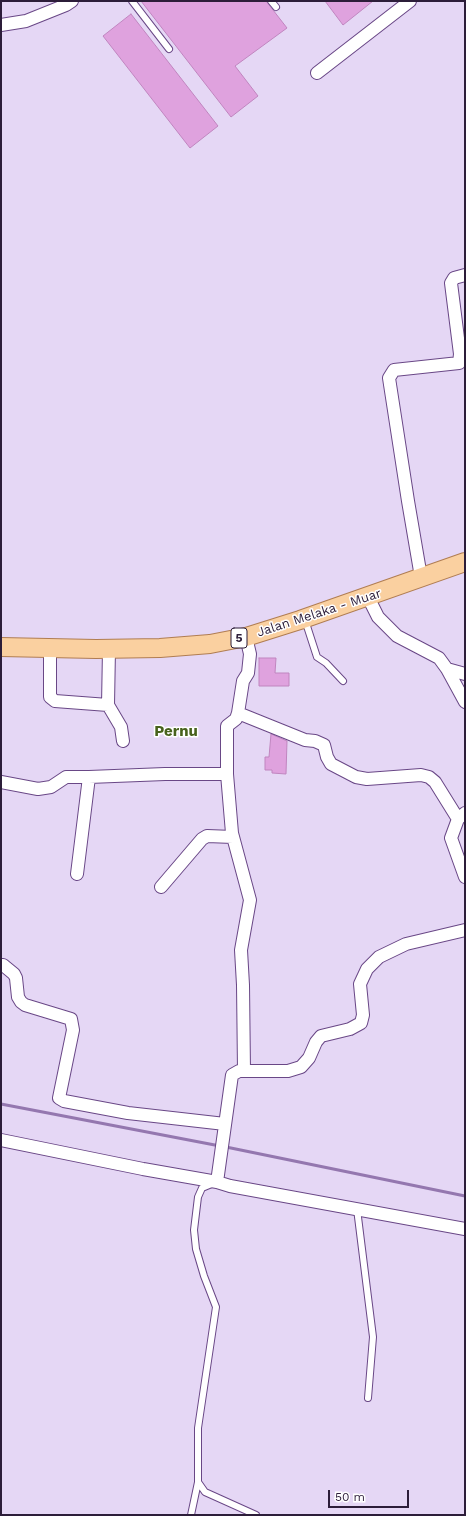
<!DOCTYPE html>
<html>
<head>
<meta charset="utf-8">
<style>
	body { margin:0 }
	#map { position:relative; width:466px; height:1516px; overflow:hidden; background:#e5d7f5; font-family:"Work Sans",sans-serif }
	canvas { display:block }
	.frame { position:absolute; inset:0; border:2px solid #2c1d39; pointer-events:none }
	.scale { position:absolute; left:328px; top:1490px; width:81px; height:18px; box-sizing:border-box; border:2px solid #2c1d39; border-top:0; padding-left:5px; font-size:12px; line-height:14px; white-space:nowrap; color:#2c1d39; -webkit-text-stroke:3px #fff; paint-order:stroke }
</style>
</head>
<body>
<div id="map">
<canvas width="466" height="1516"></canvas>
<div class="frame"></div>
<div class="scale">50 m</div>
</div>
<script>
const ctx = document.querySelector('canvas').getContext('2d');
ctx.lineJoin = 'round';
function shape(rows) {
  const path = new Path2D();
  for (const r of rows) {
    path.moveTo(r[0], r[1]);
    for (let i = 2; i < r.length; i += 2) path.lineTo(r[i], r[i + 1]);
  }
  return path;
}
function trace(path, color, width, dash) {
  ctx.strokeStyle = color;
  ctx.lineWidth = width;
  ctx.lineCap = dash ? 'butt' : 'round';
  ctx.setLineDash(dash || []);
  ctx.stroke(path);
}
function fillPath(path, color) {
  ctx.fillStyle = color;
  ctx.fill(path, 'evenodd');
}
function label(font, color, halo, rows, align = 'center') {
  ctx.font = font + ' "Work Sans",sans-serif';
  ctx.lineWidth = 3;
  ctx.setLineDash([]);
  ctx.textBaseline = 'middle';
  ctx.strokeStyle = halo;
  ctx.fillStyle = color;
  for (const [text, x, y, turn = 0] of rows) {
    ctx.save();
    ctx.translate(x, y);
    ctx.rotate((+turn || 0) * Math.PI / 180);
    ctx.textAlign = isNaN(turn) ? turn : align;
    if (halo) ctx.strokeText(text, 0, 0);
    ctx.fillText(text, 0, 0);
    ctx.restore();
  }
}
trace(shape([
	[1,1104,220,1146],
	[226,1147,465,1196]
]), '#9477af', 3);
const building = shape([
	[141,1,266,1,287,28,235,66,258,96,231,117,141,1],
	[325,1,373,1,343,25,325,1],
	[131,14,218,126,190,148,103,36,131,14],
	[259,658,276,658,275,673,289,673,289,686,259,686,259,658],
	[271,734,287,741,286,774,272,773,272,770,265,770,265,757,269,757,271,734]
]);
fillPath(building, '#dfa2de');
trace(building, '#c085bf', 1);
const lane = shape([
	[132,1,169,49],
	[271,1,276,7],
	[305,620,317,657,326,663,343,681],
	[214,1183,202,1188,198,1197,194,1230,196,1249,204,1276,216,1307,198,1428,198,1482,205,1492,256,1515],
	[357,1209,373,1337,368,1398],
	[191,1515,198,1482]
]);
const street = shape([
	[1,25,26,21,66,5,72,1],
	[317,73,410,1],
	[421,577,408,501,389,378,394,370,459,363,460,354,451,283,454,278,465,275],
	[368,597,378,617,397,636,439,658,447,669,465,702],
	[50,648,50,697,55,701,108,705,109,649],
	[447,669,465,674],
	[108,705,121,727,123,741],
	[238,713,305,740,315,741,324,745,327,757,331,764,356,777,367,779,421,775,429,777,435,782,458,819],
	[1,782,38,789,51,787,66,777,89,777,165,774,227,774],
	[465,813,458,819,451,838,465,877],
	[77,874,89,777],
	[161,887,202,839,207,836,233,837],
	[3,965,14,974,16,978,18,997,21,1002,25,1005,71,1019,73,1030,59,1098,64,1101,128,1113,225,1124],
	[244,1071,243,985,241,950,250,900,232,833,227,774,227,726,236,719,238,713,243,681,248,673,250,654,246,637],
	[1,1140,143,1169,217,1182,230,1186,465,1229],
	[217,1182,232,1075,239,1071,288,1071,301,1067,309,1058,316,1042,321,1036,350,1029,361,1023,363,1015,360,984,367,969,379,957,406,944,465,930]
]);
const primary = shape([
	[1,647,96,649,160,648,210,644,246,637,300,620,465,562]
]);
trace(lane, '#694786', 8);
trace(street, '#694786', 14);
trace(primary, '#b07d52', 20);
trace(lane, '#fff', 6);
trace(street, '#fff', 12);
trace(primary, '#fad0a0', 18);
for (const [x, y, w] of [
	[239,638,16]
]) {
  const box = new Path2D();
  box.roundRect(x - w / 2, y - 10, w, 20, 3);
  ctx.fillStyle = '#fff';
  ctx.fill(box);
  trace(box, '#2c1d39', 1);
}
label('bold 12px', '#2c1d39', null, [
	["5",239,638]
]);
label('13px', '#2c1d39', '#fff', [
	["Jalan Melaka - Muar",319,613,-18]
]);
label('bold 15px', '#48621d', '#fff', [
	["Pernu",176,732]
]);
</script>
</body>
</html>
